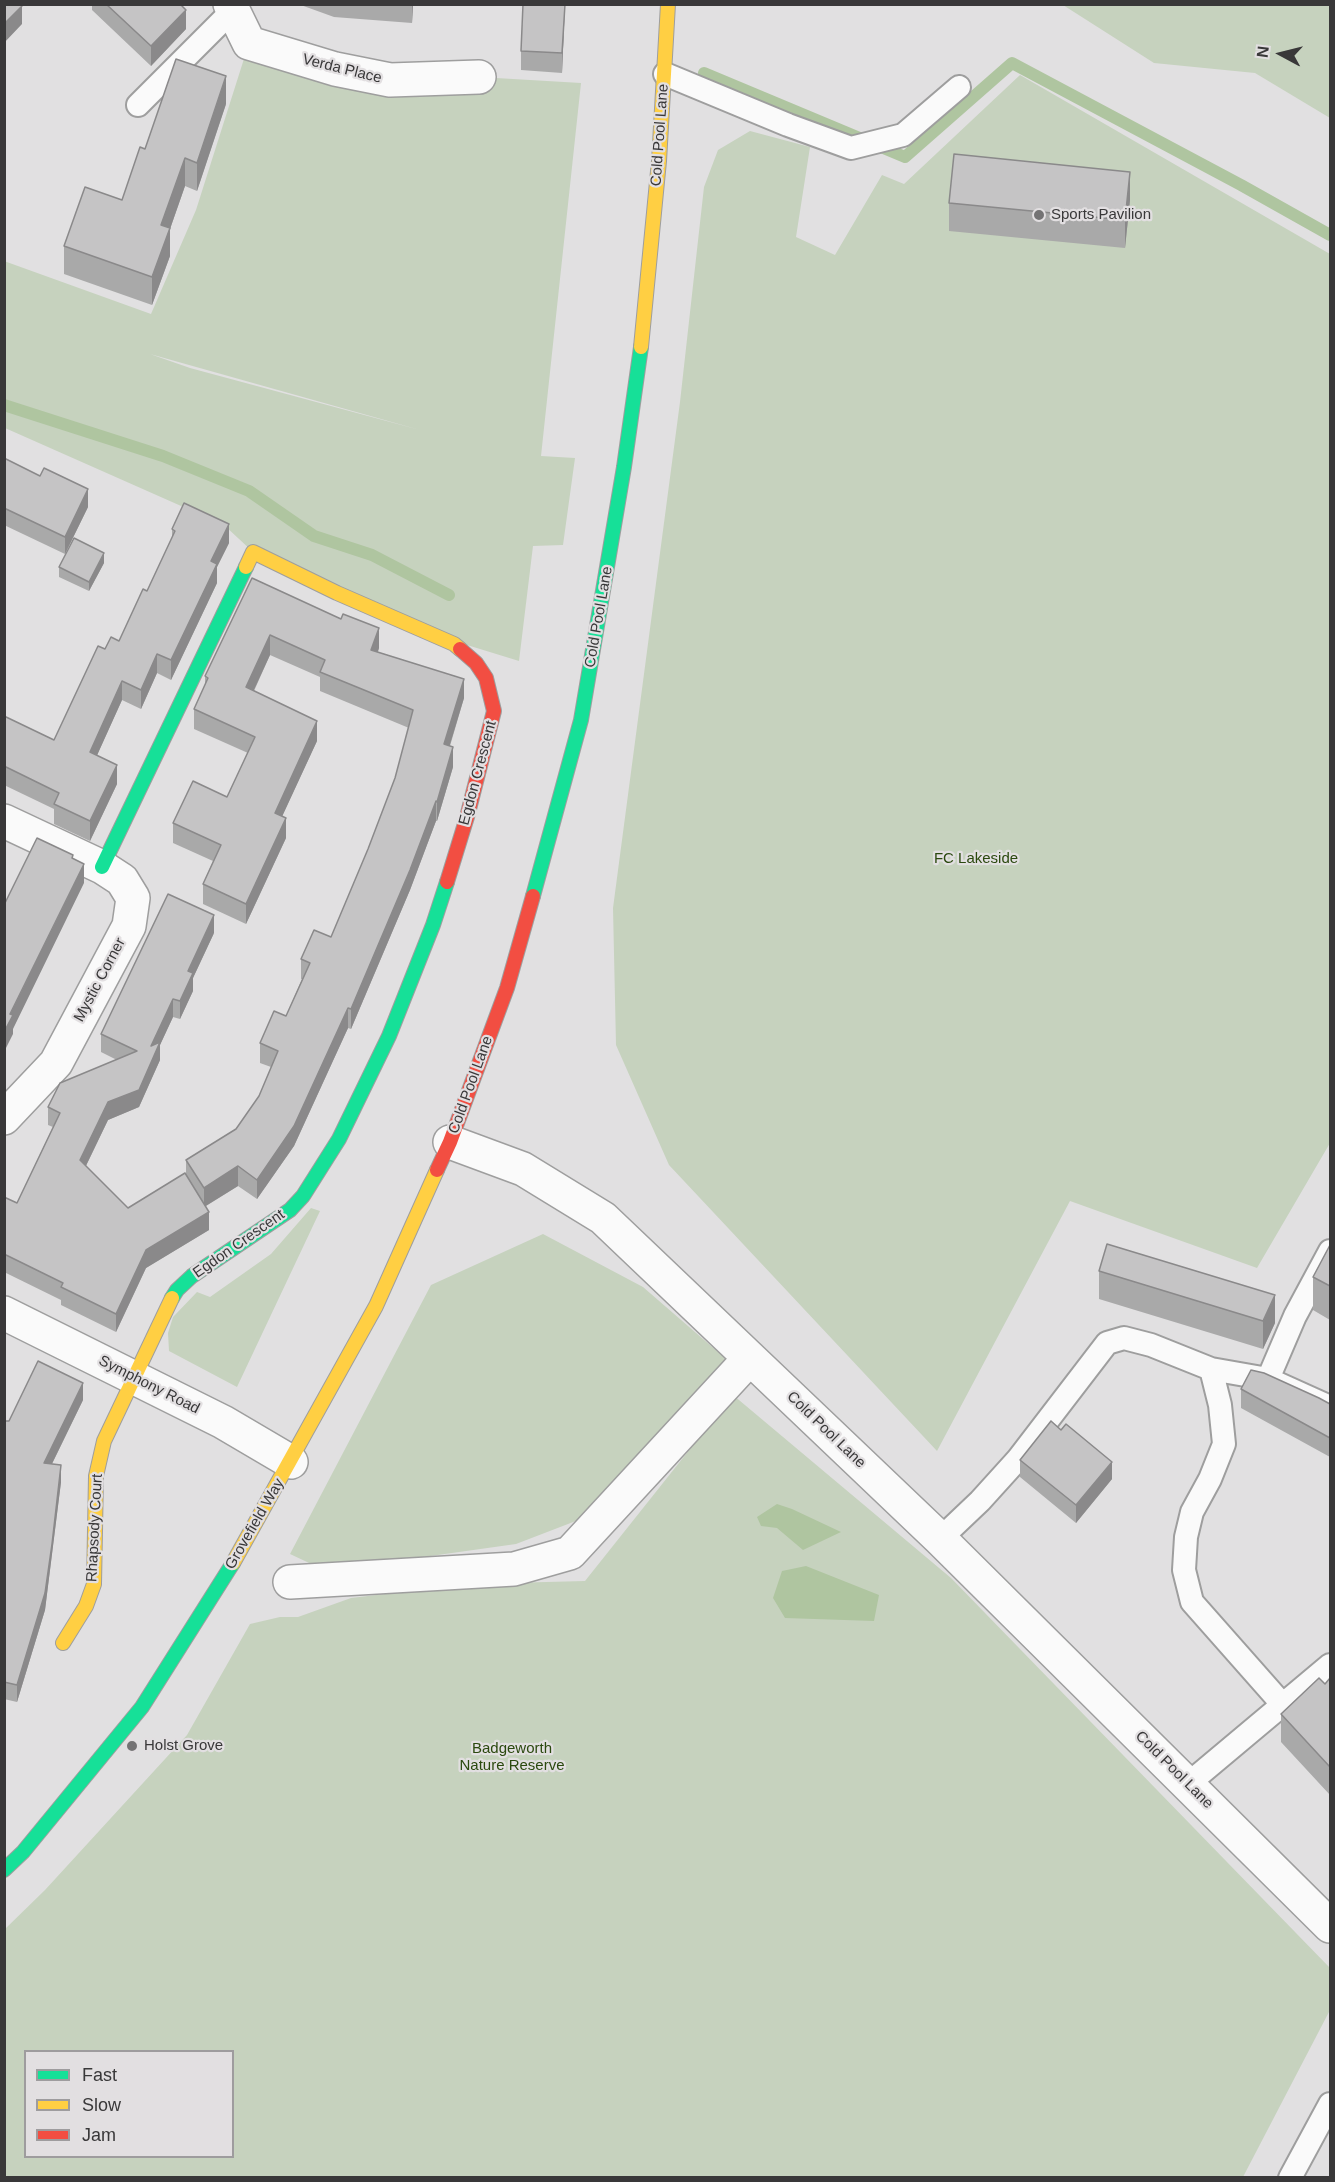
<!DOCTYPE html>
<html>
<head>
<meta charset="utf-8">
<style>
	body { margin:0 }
	#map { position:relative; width:1335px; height:2182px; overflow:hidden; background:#e1e0e1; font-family:Arial,sans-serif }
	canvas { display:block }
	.frame { position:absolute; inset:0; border:6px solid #393839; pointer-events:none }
	.legend { position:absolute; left:24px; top:2050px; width:210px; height:108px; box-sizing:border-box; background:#e2dfe1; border:2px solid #9e9c9e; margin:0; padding:8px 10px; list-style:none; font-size:18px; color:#393839 }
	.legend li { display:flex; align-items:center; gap:12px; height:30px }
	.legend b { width:30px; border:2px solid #9e9c9e }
	.north { position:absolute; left:1251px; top:24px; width:60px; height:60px; -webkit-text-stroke:4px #e2dfe1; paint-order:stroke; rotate:277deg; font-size:16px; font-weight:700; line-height:24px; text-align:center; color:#393839 }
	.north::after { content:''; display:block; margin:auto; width:21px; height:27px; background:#393839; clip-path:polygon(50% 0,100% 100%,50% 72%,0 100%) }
</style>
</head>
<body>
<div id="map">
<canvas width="1335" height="2182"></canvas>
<div class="frame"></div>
<ul class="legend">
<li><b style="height:8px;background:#16e098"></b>Fast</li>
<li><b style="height:8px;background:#ffcf43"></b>Slow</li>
<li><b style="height:8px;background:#f24e42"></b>Jam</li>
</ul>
<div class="north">N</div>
</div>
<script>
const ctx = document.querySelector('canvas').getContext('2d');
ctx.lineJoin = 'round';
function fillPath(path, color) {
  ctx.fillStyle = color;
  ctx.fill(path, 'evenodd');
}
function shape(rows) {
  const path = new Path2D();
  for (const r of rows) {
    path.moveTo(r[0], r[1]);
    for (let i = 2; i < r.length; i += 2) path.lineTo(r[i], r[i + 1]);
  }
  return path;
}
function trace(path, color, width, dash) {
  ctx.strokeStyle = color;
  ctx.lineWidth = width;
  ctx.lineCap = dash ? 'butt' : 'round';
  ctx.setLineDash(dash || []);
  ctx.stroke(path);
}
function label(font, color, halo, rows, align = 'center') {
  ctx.font = font + ' Arial,sans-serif';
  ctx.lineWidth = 4.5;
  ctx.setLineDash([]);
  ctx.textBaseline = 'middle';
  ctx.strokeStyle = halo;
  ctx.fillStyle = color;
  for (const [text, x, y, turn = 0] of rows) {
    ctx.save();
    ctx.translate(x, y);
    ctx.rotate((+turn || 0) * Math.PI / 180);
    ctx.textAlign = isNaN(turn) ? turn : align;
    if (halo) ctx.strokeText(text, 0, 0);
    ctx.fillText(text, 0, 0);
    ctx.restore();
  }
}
fillPath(shape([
	[1063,5,1330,5,1330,118,1255,73,1154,63],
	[249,43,479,77,581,83,541,456,575,458,563,545,533,546,519,661,441,637,253,552,224,525,5,428,4,261,151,314,196,210],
	[150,354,420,430,190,368],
	[1020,75,1330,254,1330,1143,1257,1268,1070,1201,937,1451,669,1165,616,1045,613,908,680,402,704,187,718,150,750,131,810,147,796,237,835,255,882,175,904,184],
	[311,1208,320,1211,237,1387,169,1351,168,1333,173,1317,197,1292,210,1297,271,1254],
	[543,1234,643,1287,733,1365,594,1514,516,1544,395,1561,322,1569,290,1554,431,1285],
	[733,1395,951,1578,1330,1968,1330,2010,1243,2177,5,2178,5,1929,45,1890,187,1735,250,1624,280,1617,298,1617,351,1598,469,1584,585,1581],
	[26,2052,232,2052,232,2156,26,2156]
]), '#c6d2be');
fillPath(shape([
	[777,1504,792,1509,841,1532,803,1550,777,1528,761,1526,757,1517],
	[806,1566,879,1595,874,1621,785,1618,773,1598,782,1571]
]), '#afc5a0');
trace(shape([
	[704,73,905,157,1012,63,1241,185,1330,235],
	[4,405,163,456,249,491,314,536,372,555,449,595]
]), '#afc5a0', 12);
const lane = shape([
	[665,74,788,125,851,148,903,135,959,87],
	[138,105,233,10],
	[1211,1369,1220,1405,1224,1444,1210,1479,1192,1512,1186,1537,1184,1570,1192,1602,1283,1705],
	[1268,1379,1295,1316,1330,1251],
	[940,1539,980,1501,1018,1459,1107,1343,1124,1338,1151,1345,1211,1369,1268,1379,1330,1407],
	[1188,1784,1330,1665],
	[1290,2178,1330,2104]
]);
const street = shape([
	[230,4,249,43,335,69,390,80,479,77],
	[4,821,102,867,122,880,133,898,129,926,56,1063,4,1118],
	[450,1142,523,1169,603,1218,940,1539,1330,1926],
	[4,1313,223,1422,291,1462],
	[290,1582,514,1569,570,1553,750,1358]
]);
const fast = shape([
	[102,867,246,567],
	[533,896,581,720,624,467,641,347],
	[172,1298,177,1290,192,1276,290,1210,303,1196,339,1139,389,1036,433,925,447,882],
	[4,1870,23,1852,142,1707,233,1563]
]);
const slow = shape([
	[641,347,659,161,668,4],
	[246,567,253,552,337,593,454,644,460,649],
	[233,1563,376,1306,437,1170],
	[63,1643,86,1606,94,1584,96,1476,104,1441,172,1298]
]);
const jam = shape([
	[447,882,467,817,494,711,486,678,476,663,460,649],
	[437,1170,450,1142,507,988,533,896]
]);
trace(lane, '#9e9e9e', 26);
trace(street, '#9e9e9e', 36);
trace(fast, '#9e9e9e', 16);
trace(slow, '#9e9e9e', 16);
trace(jam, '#9e9e9e', 16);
trace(lane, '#fafafa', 22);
trace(street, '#fafafa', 33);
trace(fast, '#16e098', 14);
trace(slow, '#ffcf43', 14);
trace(jam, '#f24e42', 14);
fillPath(shape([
	[91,4,180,4,186,29,151,66,92,10,92,5],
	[298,4,413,4,412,23,334,17],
	[565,4,562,73,521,70,521,51],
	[226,104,197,191,185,186,170,229,170,256,152,305,64,274,64,246,122,200],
	[1130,200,1125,248,949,231,949,203],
	[4,458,88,507,65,554,4,525],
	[172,529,229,543,217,567,217,583,171,680,157,673,141,709,122,700,97,755,117,784,90,841,54,824,54,809,4,785,4,716,54,740,105,649,119,641,147,591,172,538],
	[104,563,89,591,59,577,59,567],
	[252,578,379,648,378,652,464,698,450,746,453,767,437,821,436,821,410,890,351,1029,348,1028,294,1146,257,1199,238,1186,206,1206,209,1230,146,1268,116,1332,61,1305,61,1300,4,1272,4,1197,17,1203,53,1127,48,1125,48,1107,117,1060,101,1052,101,1034,214,933,193,978,193,991,180,1019,173,1017,160,1045,160,1060,139,1107,108,1120,86,1166,128,1208,186,1175,186,1160,236,1129,259,1096,271,1067,260,1063,260,1043,286,1016,302,979,301,979,301,959,331,937,368,849,395,778,409,728,320,691,320,677,270,655,254,691,317,741,282,816,286,838,246,924,203,904,203,884,213,861,173,843,173,823,227,797,248,753,194,729,194,709,205,685,205,676],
	[1330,1245,1330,1320,1313,1310,1313,1277],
	[1099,1271,1275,1323,1263,1349,1099,1299],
	[1241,1389,1330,1404,1330,1457,1241,1408],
	[83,1400,52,1464,61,1482,45,1610,17,1702,4,1699,4,1421,9,1421],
	[1020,1460,1112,1479,1076,1523,1020,1477],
	[1330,1678,1330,1795,1281,1742,1281,1714,1325,1684]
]), '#a9a9a9');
fillPath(shape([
	[412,4,413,4,412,23],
	[565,4,562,73,562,53],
	[22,6,22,24,4,43,4,24],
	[186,10,186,29,151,66,151,46],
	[226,76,226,104,197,191,197,163],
	[185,158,185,186,170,229,170,256,152,305,152,277,161,225],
	[1130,172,1130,200,1125,248,1125,220],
	[88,489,88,507,65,554,65,537],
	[229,524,229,543,217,567,217,583,171,680,171,660,211,561],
	[104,553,104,563,89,591,89,582],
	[379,628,379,648,371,670,371,650],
	[270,635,270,655,246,707,246,687],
	[157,654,157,673,141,709,141,690],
	[464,679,464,698,444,764,444,744],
	[122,681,122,700,90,771,90,752],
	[317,721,317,741,275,832,275,813],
	[453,747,453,767,437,821,437,802],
	[117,765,117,784,90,841,90,821],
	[436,801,436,821,410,890,351,1029,351,1009],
	[286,818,286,838,246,924,246,904],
	[84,864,84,883,13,1029,13,1034,4,1052,4,1032,10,1014],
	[214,915,214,933,193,978,193,991,180,1019,180,1001,188,971],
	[173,999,173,1017,160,1045,160,1060,139,1107,108,1120,80,1178,80,1160,108,1102,151,1046],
	[348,1008,348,1028,294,1146,257,1199,257,1180],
	[238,1166,238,1186,204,1207,204,1188],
	[209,1212,209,1230,146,1268,116,1332,116,1314,146,1250],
	[1275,1295,1275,1323,1263,1349,1263,1321],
	[83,1383,83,1400,44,1480,44,1463],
	[1112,1462,1112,1479,1076,1523,1076,1505],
	[61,1465,61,1482,45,1610,17,1702,17,1685]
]), '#8a898a');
const building = shape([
	[4,4,20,4,22,6,4,24,4,4],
	[106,4,180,4,186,10,151,46,106,4],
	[523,4,565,4,562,53,521,51,523,4],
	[176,59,226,76,197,163,185,158,161,225,170,228,152,277,64,246,85,187,122,200,140,147,145,149,176,59],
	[954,154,1130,172,1125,220,949,203,954,154],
	[4,458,40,476,44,468,88,489,65,537,4,508,4,458],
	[184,503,229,524,211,561,217,564,171,660,157,654,141,690,122,681,90,752,117,765,90,821,54,804,59,793,4,766,4,716,54,740,98,646,105,649,111,637,119,641,143,589,147,591,175,531,172,529,184,503],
	[74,538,104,553,89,582,59,567,74,538],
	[252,578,341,619,343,614,379,628,371,650,464,679,444,744,453,747,437,802,436,801,410,870,351,1009,348,1008,294,1126,257,1180,238,1166,204,1188,186,1160,236,1129,259,1096,278,1051,260,1043,274,1011,286,1016,310,963,301,959,314,930,331,937,368,849,395,778,413,710,320,672,325,660,270,635,246,687,317,721,275,813,286,818,246,904,203,884,221,845,173,823,193,781,227,797,255,737,194,709,208,678,205,676,252,578],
	[37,838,73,855,72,858,84,864,10,1014,13,1015,4,1032,4,905,37,838],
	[168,894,214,915,188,971,193,973,180,1001,173,999,151,1046,160,1042,139,1090,108,1102,80,1160,128,1208,185,1173,209,1212,146,1250,116,1314,61,1287,63,1283,4,1254,4,1197,17,1203,60,1113,48,1107,60,1083,137,1051,101,1034,168,894],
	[1107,1244,1275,1295,1263,1321,1099,1271,1107,1244],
	[1330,1245,1330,1286,1313,1277,1330,1245],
	[38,1361,83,1383,44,1463,61,1465,52,1544,45,1593,17,1685,4,1682,4,1421,9,1421,38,1361],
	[1251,1370,1264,1373,1319,1398,1330,1404,1330,1438,1241,1389,1251,1370],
	[1051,1421,1061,1430,1066,1424,1112,1462,1076,1505,1020,1460,1051,1421],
	[1319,1678,1325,1684,1330,1678,1330,1767,1281,1714,1319,1678]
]);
fillPath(building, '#c5c4c5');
trace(building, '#8a898a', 1.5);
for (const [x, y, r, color] of [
	[1039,215,6,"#747374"],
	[132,1746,6,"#747374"]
]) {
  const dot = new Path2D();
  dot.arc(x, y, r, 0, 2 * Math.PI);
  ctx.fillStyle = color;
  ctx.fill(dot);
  trace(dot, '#e2dfe1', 2);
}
label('15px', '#393839', '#e2dfe1', [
	["Verda Place",342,69,14],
	["Cold Pool Lane",660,135,-86],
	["Cold Pool Lane",599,617,-80],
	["Egdon Crescent",478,773,-75],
	["Mystic Corner",100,980,-62],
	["Cold Pool Lane",471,1085,-70],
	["Egdon Crescent",239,1244,-35],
	["Symphony Road",149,1385,27],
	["Cold Pool Lane",826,1430,44],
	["Grovefield Way",255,1524,-60],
	["Rhapsody Court",95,1528,-87],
	["Cold Pool Lane",1174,1770,45]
]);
label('15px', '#393839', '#e2dfe1', [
	["Sports Pavilion",1051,215],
	["Holst Grove",144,1746]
], 'left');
label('15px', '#2b490f', '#e2dfe1', [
	["FC Lakeside",976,859],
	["Badgeworth",512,1749],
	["Nature Reserve",512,1766]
]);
</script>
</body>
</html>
